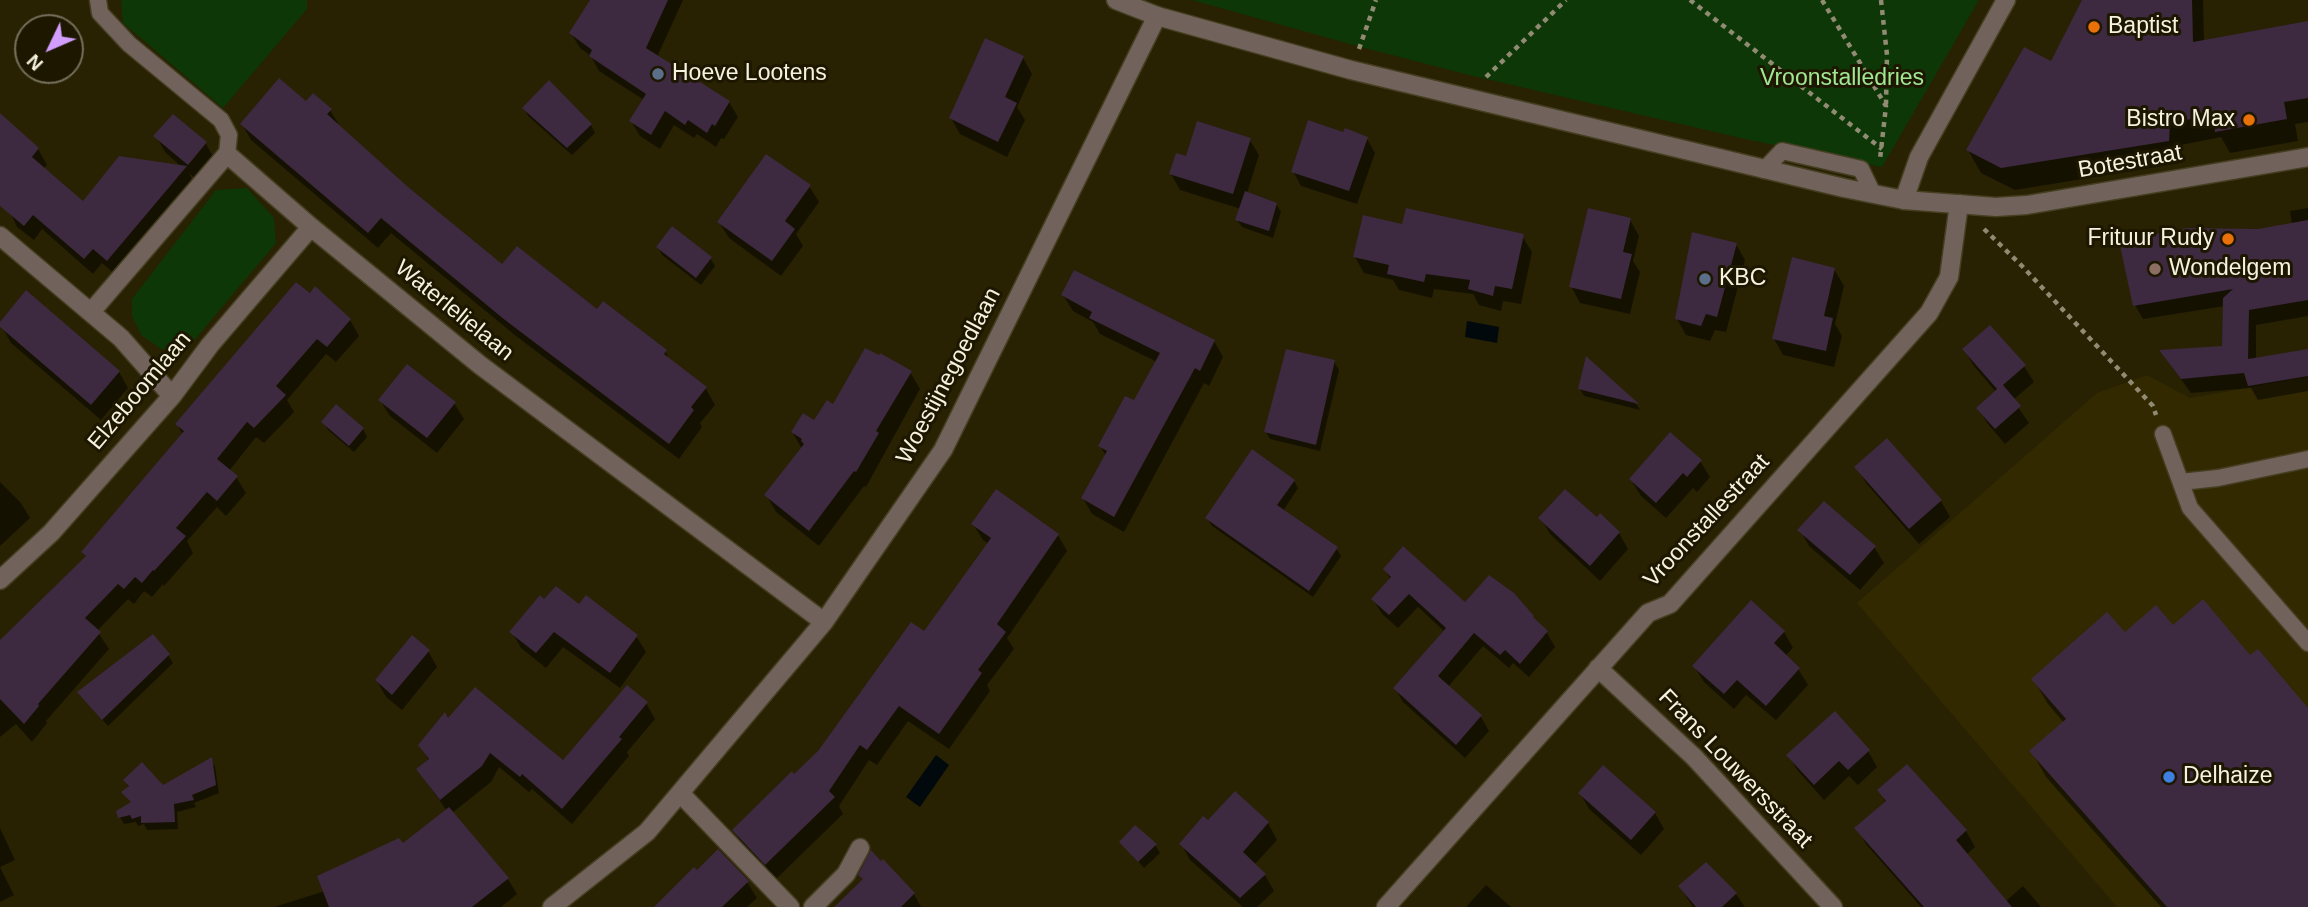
<!DOCTYPE html>
<html>
<head>
<meta charset="utf-8">
<style>
	body { margin:0 }
	#map { position:relative; width:2308px; height:907px; overflow:hidden; background:#282102; font-family:Helvetica,sans-serif }
	canvas { display:block }
	.north { position:absolute; left:14px; top:14px; width:70px; height:70px; box-sizing:border-box; background:#1e1700; border:2px solid #746f5a; border-radius:50%; rotate:226deg; font-size:19px; font-weight:700; line-height:28px; text-align:center; color:#f6f2e0 }
	.north::after { content:''; display:block; margin:auto; width:24px; height:32px; background:#d19dfe; clip-path:polygon(50% 0,100% 100%,50% 72%,0 100%) }
</style>
</head>
<body>
<div id="map">
<canvas width="2308" height="907"></canvas>
<div class="north">N</div>
</div>
<script>
const ctx = document.querySelector('canvas').getContext('2d');
ctx.lineJoin = 'round';
function fillPath(path, color) {
  ctx.fillStyle = color;
  ctx.fill(path, 'evenodd');
}
function shape(rows) {
  const path = new Path2D();
  for (const r of rows) {
    path.moveTo(r[0], r[1]);
    for (let i = 2; i < r.length; i += 2) path.lineTo(r[i], r[i + 1]);
  }
  return path;
}
function trace(path, color, width, dash) {
  ctx.strokeStyle = color;
  ctx.lineWidth = width;
  ctx.lineCap = dash ? 'butt' : 'round';
  ctx.setLineDash(dash || []);
  ctx.stroke(path);
}
function label(font, color, halo, rows, align = 'center') {
  ctx.font = font + ' Helvetica,sans-serif';
  ctx.lineWidth = 6;
  ctx.setLineDash([]);
  ctx.textBaseline = 'middle';
  ctx.strokeStyle = halo;
  ctx.fillStyle = color;
  for (const [text, x, y, turn = 0] of rows) {
    ctx.save();
    ctx.translate(x, y);
    ctx.rotate((+turn || 0) * Math.PI / 180);
    ctx.textAlign = isNaN(turn) ? turn : align;
    if (halo) ctx.strokeText(text, 0, 0);
    ctx.fillText(text, 0, 0);
    ctx.restore();
  }
}
fillPath(shape([
	[2147,375,2190,398,2308,377,2308,907,2117,907,1857,603,2097,393]
]), '#322900');
fillPath(shape([
	[121,0,307,0,307,9,223,108,123,23],
	[1192,0,1979,0,1882,167,1745,139,1469,75,1357,46],
	[247,188,274,218,276,243,186,350,161,349,141,335,132,316,132,299,216,190]
]), '#0e3707');
fillPath(shape([
	[1467,321,1499,327,1497,343,1465,337],
	[936,755,949,765,920,807,906,797]
]), '#01090d');
fillPath(shape([
	[630,0,683,0,657,57,729,102,738,117,724,139,721,138,716,147,697,134,694,138,674,125,660,149,640,136,631,121,644,100,599,71,591,56,580,48,571,33],
	[2084,0,2203,0,2204,42,2308,23,2308,122,2295,124,2298,141,2230,153,2221,137,2181,145,2181,163,2015,190,1981,173,1968,150,2051,64],
	[1023,58,1032,74,1017,107,1025,120,1007,157,960,134,951,118],
	[549,83,591,125,595,133,572,155,528,116,524,108],
	[306,103,330,110,340,126,407,188,502,267,597,311,665,351,671,362,706,389,715,405,700,423,702,427,679,459,516,336,391,233,378,248,251,140,242,124],
	[0,116,38,149,47,165,43,169,83,203,183,168,165,152,156,136,206,144,215,160,197,180,189,173,194,183,116,275,102,263,93,274,42,229,34,240,17,227,0,190],
	[1344,134,1367,139,1375,153,1357,204,1301,186,1293,171],
	[1249,139,1259,155,1247,193,1276,204,1281,212,1273,238,1242,227,1237,220,1241,209,1180,190,1171,174,1187,158],
	[809,186,819,202,796,234,803,246,781,276,729,238,719,222],
	[2308,208,2308,316,2256,325,2256,360,2308,351,2308,391,2258,400,2251,388,2191,393,2161,352,2224,348,2225,306,2143,319,2135,305,2258,231,2292,225,2290,211],
	[1630,220,1639,236,1633,261,1640,272,1630,314,1580,303,1571,286],
	[1404,226,1522,236,1532,252,1521,304,1503,301,1501,311,1479,305,1473,294,1434,289,1432,298,1399,290,1393,280,1364,273,1355,257],
	[1736,244,1745,260,1726,332,1715,330,1710,341,1686,335,1677,319],
	[658,247,710,258,715,266,701,285,662,255],
	[1834,269,1844,286,1835,324,1842,336,1834,367,1783,355,1774,339],
	[297,284,350,320,359,336,336,362,326,354,287,400,294,412,264,443,256,437,229,471,236,477,246,493,226,516,217,507,187,541,193,553,164,586,163,584,152,597,144,591,134,604,128,599,97,631,109,649,46,721,47,723,32,742,16,724,0,737,0,641,87,558,83,552,183,435,177,424],
	[1063,295,1214,341,1223,357,1209,386,1204,383,1124,532,1092,514,1083,498,1106,456,1100,446,1135,403,1157,362,1100,334,1093,322,1073,311],
	[2,327,119,372,128,388,101,420,11,343],
	[1964,350,2024,366,2034,382,2013,400,2029,423,2005,444,1988,424,1978,408,1996,392,1974,366],
	[1587,359,1637,405,1640,410,1584,396,1580,389],
	[1334,362,1339,370,1320,451,1270,439,1266,432],
	[910,372,920,389,866,487,864,486,819,546,776,512,767,496,802,449,793,433,815,423,834,406],
	[380,400,454,403,464,419,437,453,390,416],
	[323,422,363,429,367,437,354,452,328,430],
	[1700,461,1710,477,1697,492,1693,488,1666,518,1641,496,1631,480],
	[1857,468,1941,501,1950,517,1919,544,1866,483],
	[1294,481,1298,488,1283,511,1336,548,1341,556,1313,597,1212,526,1207,518],
	[0,482,21,503,30,518,0,546],
	[1600,516,1619,533,1628,549,1600,581,1550,534,1541,518,1597,519],
	[973,524,1058,535,1067,551,1007,638,1014,649,987,685,990,691,949,749,908,721,877,765,869,760,839,806,843,814,776,879,743,846,734,830,819,752,924,634,989,544,983,540],
	[1800,530,1874,547,1884,563,1860,590,1809,546],
	[1385,570,1465,605,1533,617,1547,633,1555,647,1529,677,1513,663,1509,668,1483,646,1448,687,1481,717,1489,731,1465,758,1403,702,1395,688,1445,632,1418,607,1398,628,1382,614,1373,599,1391,580],
	[545,602,579,606,636,636,646,652,620,688,563,647,546,668,521,648,512,632],
	[2173,627,2250,658,2308,710,2308,907,2161,907,2046,777,2032,752,2064,723,2048,704,2033,679,2124,634],
	[1784,632,1793,648,1785,656,1798,669,1808,685,1776,720,1746,695,1734,709,1704,682,1694,666],
	[428,651,437,667,402,710,386,697,377,681],
	[168,655,173,663,108,726,79,693],
	[646,703,655,719,627,752,629,756,572,824,532,789,529,792,499,767,491,782,452,813,508,879,517,894,501,907,274,907,325,891,403,846,447,811,418,770,429,761,420,745,448,721,564,762],
	[1868,751,1877,767,1858,785,1849,776,1824,800,1798,771,1788,755],
	[211,760,215,767,219,793,194,803,196,807,177,812,178,829,147,830,144,824,138,826,136,822,124,824,120,817,132,804,124,792,129,788,125,780,163,787],
	[1879,790,1966,831,1975,847,1966,855,2005,902,2023,886,2041,907,1921,907,1866,844,1857,828,1886,803],
	[1235,793,1268,823,1277,840,1254,865,1265,875,1274,891,1257,907,1243,907,1190,860,1181,844,1208,823],
	[1580,793,1655,813,1664,829,1641,855,1589,809],
	[0,828,15,860,0,867,14,895,0,902],
	[1121,842,1155,845,1160,853,1144,868],
	[883,861,914,894,921,907,836,907,864,880,860,875],
	[747,882,757,898,747,907,656,907],
	[1486,885,1511,907,1466,907],
	[1680,887,1736,894,1745,907,1693,907]
]), '#0007');
fillPath(shape([
	[590,0,668,0,646,48,730,101,715,126,712,124,707,133,688,120,685,125,665,111,651,135,629,121,646,94,589,56,592,50,569,33],
	[2082,0,2192,0,2193,42,2308,21,2308,98,2284,102,2287,119,2215,132,2213,115,2170,123,2169,141,2001,168,1966,150,2024,47,2051,61],
	[985,38,1024,56,1005,97,1017,103,998,142,949,118],
	[279,78,306,101,313,93,332,109,327,114,408,187,502,264,517,246,597,309,603,301,667,350,664,354,707,387,691,407,694,410,669,444,505,320,381,218,368,233,240,124],
	[549,80,592,124,567,148,522,108],
	[0,113,39,148,32,157,83,201,119,156,187,166,107,261,93,249,84,259,33,215,24,226,0,206],
	[173,114,207,142,188,165,153,136],
	[1308,120,1343,132,1345,128,1368,137,1349,191,1291,172],
	[1197,121,1251,138,1233,194,1169,174,1176,153,1186,156],
	[766,154,811,185,785,221,795,229,772,261,717,222],
	[1245,191,1277,203,1269,231,1235,220],
	[1406,208,1524,234,1512,289,1495,286,1493,296,1468,289,1470,280,1426,274,1424,282,1387,274,1389,265,1353,257,1363,215,1402,224],
	[1588,208,1631,218,1623,252,1632,254,1621,299,1569,287],
	[2308,220,2308,300,2249,310,2248,359,2308,349,2308,376,2248,386,2244,373,2181,379,2159,350,2222,346,2223,298,2233,289,2133,306,2120,246,2135,245,2134,238,2187,228,2258,229],
	[672,226,712,257,696,278,656,247],
	[1692,232,1737,243,1717,317,1706,314,1701,326,1675,319],
	[1792,257,1835,268,1824,316,1833,318,1826,351,1772,339],
	[1074,270,1215,340,1200,371,1195,368,1114,517,1081,498,1107,451,1098,446,1125,396,1134,400,1160,353,1089,318,1092,312,1061,295],
	[296,282,310,293,315,286,351,319,327,347,317,339,276,386,286,395,254,428,247,422,217,459,238,476,217,501,207,492,176,528,186,536,154,571,153,570,142,583,135,577,124,589,118,584,85,618,101,632,38,704,39,706,24,724,0,699,0,640,86,556,81,552,184,431,175,424],
	[26,290,120,371,91,405,0,327,0,322],
	[1990,325,2026,365,2003,385,2021,406,1995,429,1976,408,1997,389,1962,349],
	[865,348,879,355,880,353,912,371,876,431,879,433,856,472,854,471,809,531,764,495,804,444,801,441,802,439,791,432,803,413,814,420,827,400,833,404],
	[1286,349,1335,360,1316,445,1264,432],
	[1586,356,1639,404,1578,389],
	[407,364,456,402,427,438,378,400],
	[336,404,364,428,349,446,321,422],
	[1670,432,1702,460,1687,477,1683,473,1656,503,1629,479],
	[1887,438,1942,500,1909,529,1854,467],
	[1252,449,1295,480,1277,505,1338,547,1309,591,1205,518],
	[996,489,1059,534,997,624,1006,632,978,670,982,673,939,734,899,706,867,750,860,745,829,791,835,797,765,865,732,830,792,771,794,774,818,751,911,622,924,631,991,538,971,524],
	[1565,489,1597,517,1600,513,1620,532,1590,566,1538,518],
	[1824,501,1876,546,1850,575,1797,530],
	[1403,546,1465,602,1489,575,1514,593,1534,616,1533,617,1548,631,1520,664,1505,650,1500,655,1474,633,1438,676,1482,715,1456,745,1393,688,1446,628,1409,594,1389,615,1371,599,1391,577,1383,569],
	[556,586,579,604,586,595,638,635,610,673,554,632,536,653,509,632,540,595,544,599],
	[2203,599,2250,655,2258,649,2308,708,2308,907,2167,907,2029,751,2066,719,2031,679,2107,612,2125,632,2156,605,2173,625],
	[1751,600,1785,631,1774,643,1800,668,1766,706,1737,680,1724,694,1692,666],
	[153,634,170,654,102,720,77,692],
	[412,635,430,650,392,695,375,680],
	[627,685,648,702,619,737,622,739,562,809,522,774,520,777,490,753,482,766,440,800,416,769,429,759,418,745,445,712,448,718,475,687,563,760],
	[1835,711,1870,750,1848,770,1839,761,1814,785,1786,755],
	[212,757,216,785,192,795,194,800,174,804,175,822,141,823,141,816,132,819,130,815,118,818,116,811,131,802,121,792,129,786,123,780,142,762,163,785],
	[1907,764,1967,830,1956,840,2012,907,1924,907,1854,828,1886,801,1877,790],
	[1603,765,1656,812,1631,840,1578,793],
	[1235,791,1269,822,1243,852,1266,874,1240,898,1179,844,1203,816,1208,820],
	[449,807,509,878,472,907,329,907,317,876,399,838,403,843],
	[1135,825,1157,844,1138,862,1119,842],
	[718,849,749,881,722,907,654,907,694,867,697,870],
	[871,850,881,861,883,859,915,893,901,907,834,907,863,879,858,875],
	[1706,862,1737,893,1722,907,1696,907,1678,886]
]), '#3d2940');
const service = shape([
	[98,0,100,13,129,44,221,120,229,135,227,154],
	[1764,170,1782,151,1861,169,1873,194],
	[2163,434,2190,508,2308,643],
	[2181,482,2218,478,2308,459]
]);
const minor = shape([
	[1904,200,1919,157,2006,0],
	[0,236,121,338,172,396],
	[91,312,227,154,311,227,480,365,824,622],
	[0,580,51,533,172,396,210,345,311,227],
	[1598,668,1694,757,1833,907],
	[680,793,790,907],
	[552,907,647,832,824,622,943,450,1157,16],
	[813,907,846,874,860,848],
	[1386,907,1648,613,1670,604,1929,313,1949,277,1959,204]
]);
const tertiary = shape([
	[1116,0,1157,16,1351,70,1844,188,1904,200,1996,207,2027,205,2308,157]
]);
trace(service, '#453e21', 19);
trace(minor, '#453e21', 21);
trace(tertiary, '#453e21', 21);
trace(shape([
	[1690,0,1882,149],
	[1822,0,1886,106,1880,159],
	[1881,0,1887,55,1886,104],
	[1359,49,1376,0],
	[1486,77,1566,0],
	[1984,229,2022,266,2153,406,2156,415]
]), '#918b73', 4.5, [5, 5]);
trace(service, '#71635b', 16);
trace(minor, '#71635b', 18);
trace(tertiary, '#71635b', 18);
for (const [x, y, r, color] of [
	[2094,27,7,"#e8710a"],
	[658,74,7,"#5c6f8a"],
	[2249,120,7,"#e8710a"],
	[2228,239,7,"#e8710a"],
	[2155,269,7,"#8d6e63"],
	[1705,279,7,"#5c6f8a"],
	[2169,777,7,"#3f7fe0"]
]) {
  const dot = new Path2D();
  dot.arc(x, y, r, 0, 2 * Math.PI);
  ctx.fillStyle = color;
  ctx.fill(dot);
  trace(dot, '#1e1700', 2.5);
}
label('23px', '#f6f2e0', '#1e1700', [
	["Baptist",2108,27],
	["Hoeve Lootens",672,74],
	["Bistro Max",2235,120,"right"],
	["Frituur Rudy",2214,239,"right"],
	["Wondelgem",2169,269],
	["KBC",1719,279],
	["Delhaize",2183,777]
], 'left');
label('23px', '#a0e794', '#1e1700', [
	["Vroonstalledries",1842,79]
]);
label('23px', '#f6f2e0', '#1e1700', [
	["Botestraat",2130,162,-10],
	["Waterlelielaan",454,311,39],
	["Woestijnegoedlaan",949,376,-62],
	["Elzeboomlaan",140,391,-50],
	["Vroonstallestraat",1707,521,-47],
	["Frans Louwersstraat",1735,769,46]
]);
</script>
</body>
</html>
